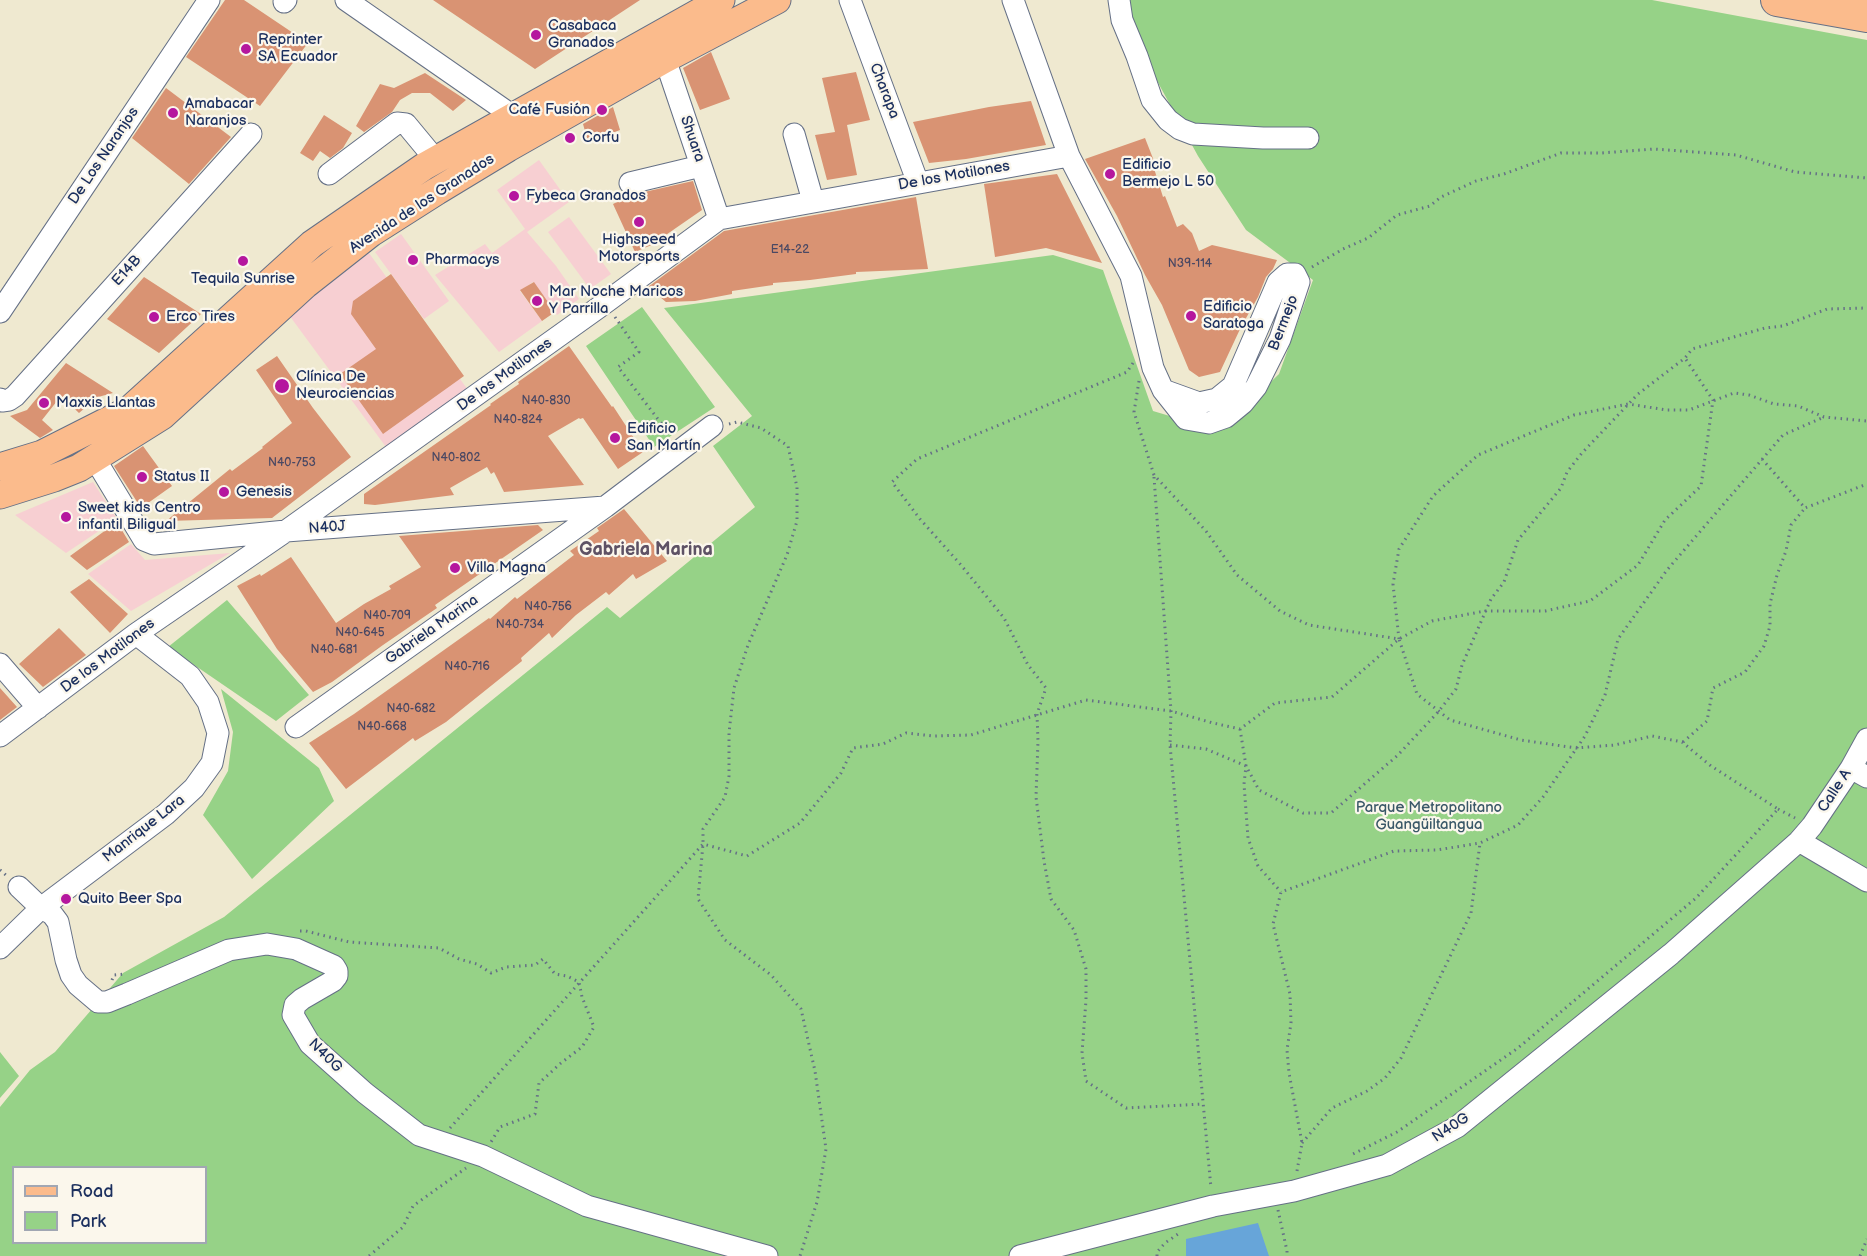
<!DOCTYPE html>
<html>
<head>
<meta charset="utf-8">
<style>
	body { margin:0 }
	#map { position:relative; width:1867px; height:1256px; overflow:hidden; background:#efe9d0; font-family:"Balsamiq Sans",sans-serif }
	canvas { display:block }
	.legend { position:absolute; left:12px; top:1166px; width:195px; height:78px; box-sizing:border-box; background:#fbf7ec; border:2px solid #a1a7b3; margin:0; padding:8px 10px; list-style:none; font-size:18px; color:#1b2f5e }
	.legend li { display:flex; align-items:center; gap:12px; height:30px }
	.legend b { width:30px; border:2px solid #a1a7b3 }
</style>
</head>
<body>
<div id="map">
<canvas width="1867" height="1256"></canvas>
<ul class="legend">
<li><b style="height:8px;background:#fbbb8c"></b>Road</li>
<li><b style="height:16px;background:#96d287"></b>Park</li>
</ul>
</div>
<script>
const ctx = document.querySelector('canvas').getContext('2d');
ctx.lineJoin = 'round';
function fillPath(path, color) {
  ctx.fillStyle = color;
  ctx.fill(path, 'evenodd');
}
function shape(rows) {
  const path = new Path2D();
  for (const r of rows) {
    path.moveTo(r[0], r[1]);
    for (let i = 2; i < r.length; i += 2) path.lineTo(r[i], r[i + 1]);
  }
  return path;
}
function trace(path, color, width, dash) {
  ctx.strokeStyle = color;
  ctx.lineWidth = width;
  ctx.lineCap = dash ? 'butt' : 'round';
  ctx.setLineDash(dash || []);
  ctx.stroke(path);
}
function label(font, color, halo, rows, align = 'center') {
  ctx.font = font + ' "Balsamiq Sans",sans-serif';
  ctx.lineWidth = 4.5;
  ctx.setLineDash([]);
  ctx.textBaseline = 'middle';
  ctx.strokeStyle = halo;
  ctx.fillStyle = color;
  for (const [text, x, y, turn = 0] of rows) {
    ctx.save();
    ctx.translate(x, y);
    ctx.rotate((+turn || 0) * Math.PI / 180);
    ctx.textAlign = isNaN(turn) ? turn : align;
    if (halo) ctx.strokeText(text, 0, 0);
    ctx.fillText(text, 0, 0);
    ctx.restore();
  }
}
fillPath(shape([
	[539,160,569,202,527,232,556,266,579,299,557,315,533,282,520,291,542,321,499,352,435,275,485,244,492,253,525,229,497,190],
	[569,217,611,274,590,289,548,232],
	[401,234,449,301,424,319,375,252],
	[369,253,468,390,386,447,289,315],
	[93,482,117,519,66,553,15,515],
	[131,544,145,560,230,553,131,611,88,574]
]), '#f7cfd2');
fillPath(shape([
	[1113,0,1652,0,1867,40,1867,1256,0,1256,0,1107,30,1070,55,1052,123,973,224,917,607,607,620,618,755,507,713,446,752,416,664,308,1053,255,1103,270,1153,411,1220,431,1279,374,1313,280,1246,230,1198,156],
	[14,1168,206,1168,206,1242,14,1242],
	[642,307,715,407,654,447,586,346],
	[227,600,309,695,276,721,168,647],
	[221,689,319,768,334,801,252,879,203,815,228,771,233,732],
	[0,1052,19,1076,0,1098]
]), '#96d287');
fillPath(shape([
	[1258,1223,1269,1256,1186,1256,1186,1239]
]), '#67a5d9');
fillPath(shape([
	[225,0,244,0,308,43,260,106,186,57],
	[433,0,640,0,535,69],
	[711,52,730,99,700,110,683,68],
	[856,72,870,120,847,125,857,175,827,180,815,135,835,132,822,78],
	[425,73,466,100,453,111,430,93,412,93,400,100,392,112,364,132,356,126,380,84,394,88],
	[166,88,231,137,189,184,132,138],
	[1031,101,1046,145,966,159,929,163,913,122,989,107],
	[613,107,620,130,588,142,583,124],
	[324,115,352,133,343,148,330,158,320,151,313,161,300,153],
	[1145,138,1154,161,1152,162,1163,197,1165,196,1177,227,1183,224,1192,233,1199,251,1212,245,1277,260,1273,269,1266,277,1258,297,1241,327,1220,372,1199,377,1189,370,1162,305,1145,275,1117,216,1085,159],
	[1057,174,1102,263,1046,248,995,257,984,184],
	[693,181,702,210,660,239,661,241,635,252,613,204,631,195],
	[916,197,928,269,856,272,856,274,810,280,773,283,773,285,732,291,732,294,695,301,666,302,648,287,724,231],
	[391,274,464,376,383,434,340,374,376,349,351,314,353,301],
	[144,277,201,314,159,353,107,319],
	[534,282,555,312,542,321,520,290],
	[569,346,612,407,613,406,643,452,618,469,583,418,580,419,579,418,548,436,584,485,504,492,494,472,491,474,487,467,450,488,454,495,375,505,364,504,364,494,491,405,490,404,519,384,518,382],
	[277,356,313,408,351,457,272,518,166,521,230,469,232,471,263,448,262,447,292,423,256,370],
	[66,363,113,393,98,397,79,413,61,396,42,420,53,430,40,438,10,416,27,410],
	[143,446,172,486,141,508,114,466],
	[624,509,667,561,636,579,633,574,609,595,606,592,576,615,552,638,549,633,521,658,522,661,446,722,415,741,413,738,346,789,309,743,354,714,489,618,490,619,515,597,517,599,574,555,570,551,599,531,597,528],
	[117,522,129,542,87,570,70,556],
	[538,525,543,530,435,605,437,608,383,645,332,682,313,692,277,649,237,586,260,574,261,576,291,557,336,623,364,604,391,589,389,586,421,567,399,536],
	[89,579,128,614,110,633,70,592],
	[59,628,86,655,43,687,19,664],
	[0,688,17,707,0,720]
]), '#d99373');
const minor = shape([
	[346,0,513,116],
	[850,0,918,183],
	[1013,0,1069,156,1131,276,1153,368,1163,390,1186,419,1209,423,1226,417,1243,403,1256,387,1280,339,1299,282,1295,274,1287,274,1278,282,1233,386,1217,399,1199,403,1163,390],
	[1119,0,1122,20,1137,56,1152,100,1168,120,1180,129,1193,134,1263,138,1308,138],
	[284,2,286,0],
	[665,59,719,219],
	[794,134,813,201],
	[329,174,397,123,406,124,435,159],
	[630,183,701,166],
	[0,312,209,0],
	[0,399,2,401,9,400,15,396,251,134],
	[95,459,144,540,154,544,286,531,605,507],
	[0,664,38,708],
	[296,727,605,507,712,426],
	[0,736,136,634,286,531,605,303,719,219,1069,156],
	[1851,768,1867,777],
	[1799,841,1867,881],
	[19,887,41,908,52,914,58,922,66,960,71,975,78,985,98,1002,107,1002,127,994,229,950,267,944,296,949,334,966,337,971,337,976,333,981,302,999,295,1005,293,1015,310,1044,365,1093,419,1135,483,1156,587,1206,767,1256],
	[0,948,41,908,166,814,194,788,212,763,218,733,208,702,190,676,136,634],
	[1020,1256,1213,1206,1294,1191,1387,1165,1457,1127,1671,954,1799,841,1812,826,1851,768,1867,739]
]);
const major = shape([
	[0,467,42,454,129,410,312,244,425,166,721,0],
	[0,495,54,478,79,468,162,416,305,285,371,233,437,191,508,148,665,59,777,0]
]);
const highway = shape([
	[1777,0,1867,16]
]);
trace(minor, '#657086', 23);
trace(major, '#657086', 29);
trace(highway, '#657086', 34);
trace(shape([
	[1312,267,1343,249,1368,238,1397,215,1430,206,1441,197,1476,181,1504,174,1561,153,1601,153,1654,149,1736,155,1795,172,1867,178],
	[615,317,639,352,618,367,671,436],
	[1133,363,1127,372,917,459,892,482,920,519,961,565,1004,618,1028,665,1046,688,1037,714,1038,741,1036,797,1044,861,1051,899,1074,930,1086,969,1086,1000,1082,1053,1086,1081,1126,1108,1203,1104],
	[1139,381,1134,412,1154,475,1206,531,1237,575,1280,611,1309,625,1399,639,1417,694,1450,720,1521,740,1576,748,1615,745,1652,736,1682,742,1711,766,1778,809,1696,898,1518,1048,1397,1132,1351,1155],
	[729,424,737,422,761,428,788,446,797,487,797,521,787,555,748,645,734,688,729,733,729,776,725,797,703,829,703,844,698,899,725,940,771,975,801,1009,815,1071,826,1149,817,1202,800,1256],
	[1762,459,1805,508,1867,484],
	[1154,477,1171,711,1170,745,1211,1188],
	[1399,639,1393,584,1399,549,1433,496,1478,455,1574,415,1628,404,1667,410,1689,410,1734,393,1749,395,1774,404,1798,406,1824,417,1867,421],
	[1240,729,1246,766,1244,784,1248,838,1258,866,1281,892],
	[1683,742,1707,721,1713,688,1745,672,1764,646,1770,626,1770,604,1777,575,1786,551,1791,525,1805,508],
	[1170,745,1206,749,1246,766,1259,790,1303,813,1331,813,1398,755,1439,711,1456,689,1462,665,1491,599,1504,582,1518,540,1561,488,1567,472,1582,453,1638,394,1685,358,1692,349,1765,328,1783,326,1827,309,1867,308],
	[1778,809,1795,818],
	[0,870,8,877],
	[300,931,306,931,349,942,439,948,459,959,477,964,491,973,506,967,535,965,543,959,555,974,567,976,579,982,582,997,594,1027,582,1047,561,1063,539,1083,535,1114,500,1127,491,1142],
	[112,980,114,975,126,974],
	[450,1128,703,844,747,856,800,823,841,773,853,748,883,744,906,733,933,736,971,735,1086,700,1171,711,1213,723,1240,729,1275,703,1332,697,1399,639,1432,621,1485,611,1545,611,1590,601,1638,565,1665,520,1701,486,1713,400,1685,358],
	[1302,1143,1332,1108,1367,1091,1385,1078,1401,1058,1471,913,1480,843],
	[1297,1171,1302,1143,1289,1073,1287,1050,1291,1023,1290,994,1273,924,1281,892,1394,851,1437,850,1480,843,1518,825,1543,797,1585,736,1605,695,1618,639,1667,570,1783,435,1824,417],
	[1278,1210,1287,1251,1287,1256],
	[369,1256,403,1227,413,1206,466,1168],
	[1157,1256,1157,1252,1165,1243,1178,1234],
	[1860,1256,1867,1239]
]), '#657086', 3, [1.5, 4.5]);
trace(minor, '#fff', 21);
trace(major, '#fbbb8c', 27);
trace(highway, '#fbbb8c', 32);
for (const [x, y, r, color] of [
	[536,35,6,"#b5179e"],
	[246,49,6,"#b5179e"],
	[602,110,6,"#b5179e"],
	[173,113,6,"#b5179e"],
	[570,138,6,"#b5179e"],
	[1110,174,6,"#b5179e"],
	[514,196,6,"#b5179e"],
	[639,222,6,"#b5179e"],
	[413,260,6,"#b5179e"],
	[243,261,6,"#b5179e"],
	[537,301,6,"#b5179e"],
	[1191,316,6,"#b5179e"],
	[154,317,6,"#b5179e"],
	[282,386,8,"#b5179e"],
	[44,403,6,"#b5179e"],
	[615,438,6,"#b5179e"],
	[142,477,6,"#b5179e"],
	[224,492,6,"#b5179e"],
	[66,517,6,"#b5179e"],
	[455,568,6,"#b5179e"],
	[66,899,6,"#b5179e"]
]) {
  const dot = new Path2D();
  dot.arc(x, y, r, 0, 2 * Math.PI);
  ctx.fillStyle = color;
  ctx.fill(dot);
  trace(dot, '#fbf7ec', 2);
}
label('12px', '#4a4863', null, [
	["E14-22",790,250],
	["N39-114",1190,264],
	["N40-830",546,401],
	["N40-824",518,420],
	["N40-802",456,458],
	["N40-753",292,463],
	["N40-756",548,607],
	["N40-709",387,616],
	["N40-734",520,625],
	["N40-645",360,633],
	["N40-681",334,650],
	["N40-716",467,667],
	["N40-682",411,709],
	["N40-668",382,727]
]);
label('15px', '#1b2f5e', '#fbf7ec', [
	["Casabaca",548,26],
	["Granados",548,43],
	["Reprinter",258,40],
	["SA Ecuador",258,57],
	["Amabacar",185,104],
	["Naranjos",185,121],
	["Café Fusión",590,110,"right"],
	["Corfu",582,138],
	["Edificio",1122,165],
	["Bermejo L 50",1122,182],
	["Fybeca Granados",526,196],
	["Highspeed",639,240,"center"],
	["Motorsports",639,257,"center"],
	["Pharmacys",425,260],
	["Tequila Sunrise",243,279,"center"],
	["Mar Noche Maricos",549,292],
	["Y Parrilla",549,309],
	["Edificio",1203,307],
	["Saratoga",1203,324],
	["Erco Tires",166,317],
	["Clínica De",296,377],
	["Neurociencias",296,394],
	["Maxxis Llantas",56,403],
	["Edificio",627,429],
	["San Martín",627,446],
	["Status II",154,477],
	["Genesis",236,492],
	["Sweet kids Centro",78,508],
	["infantil Biligual",78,525],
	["Villa Magna",467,568],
	["Quito Beer Spa",78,899]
], 'left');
label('15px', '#1b2f5e', '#fbf7ec', [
	["Charapa",884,91,69],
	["Shuara",692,139,71],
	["De Los Naranjos",104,156,-56],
	["De los Motilones",954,176,-10],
	["Avenida de los Granados",422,204,-33],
	["E14B",127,271,-48],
	["Bermejo",1284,323,-69],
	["De los Motilones",505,375,-36],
	["N40J",327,528,-4],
	["Gabriela Marina",432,630,-35],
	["De los Motilones",108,656,-37],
	["Calle A",1835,791,-57],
	["Manrique Lara",144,829,-38],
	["N40G",325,1056,45],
	["N40G",1451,1128,-33]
]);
label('15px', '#3a5868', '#fbf7ec', [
	["Parque Metropolitano",1429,808],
	["Guangüiltangua",1429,825]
]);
label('bold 18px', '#5e5265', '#fbf7ec', [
	["Gabriela Marina",646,550]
]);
</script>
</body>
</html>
